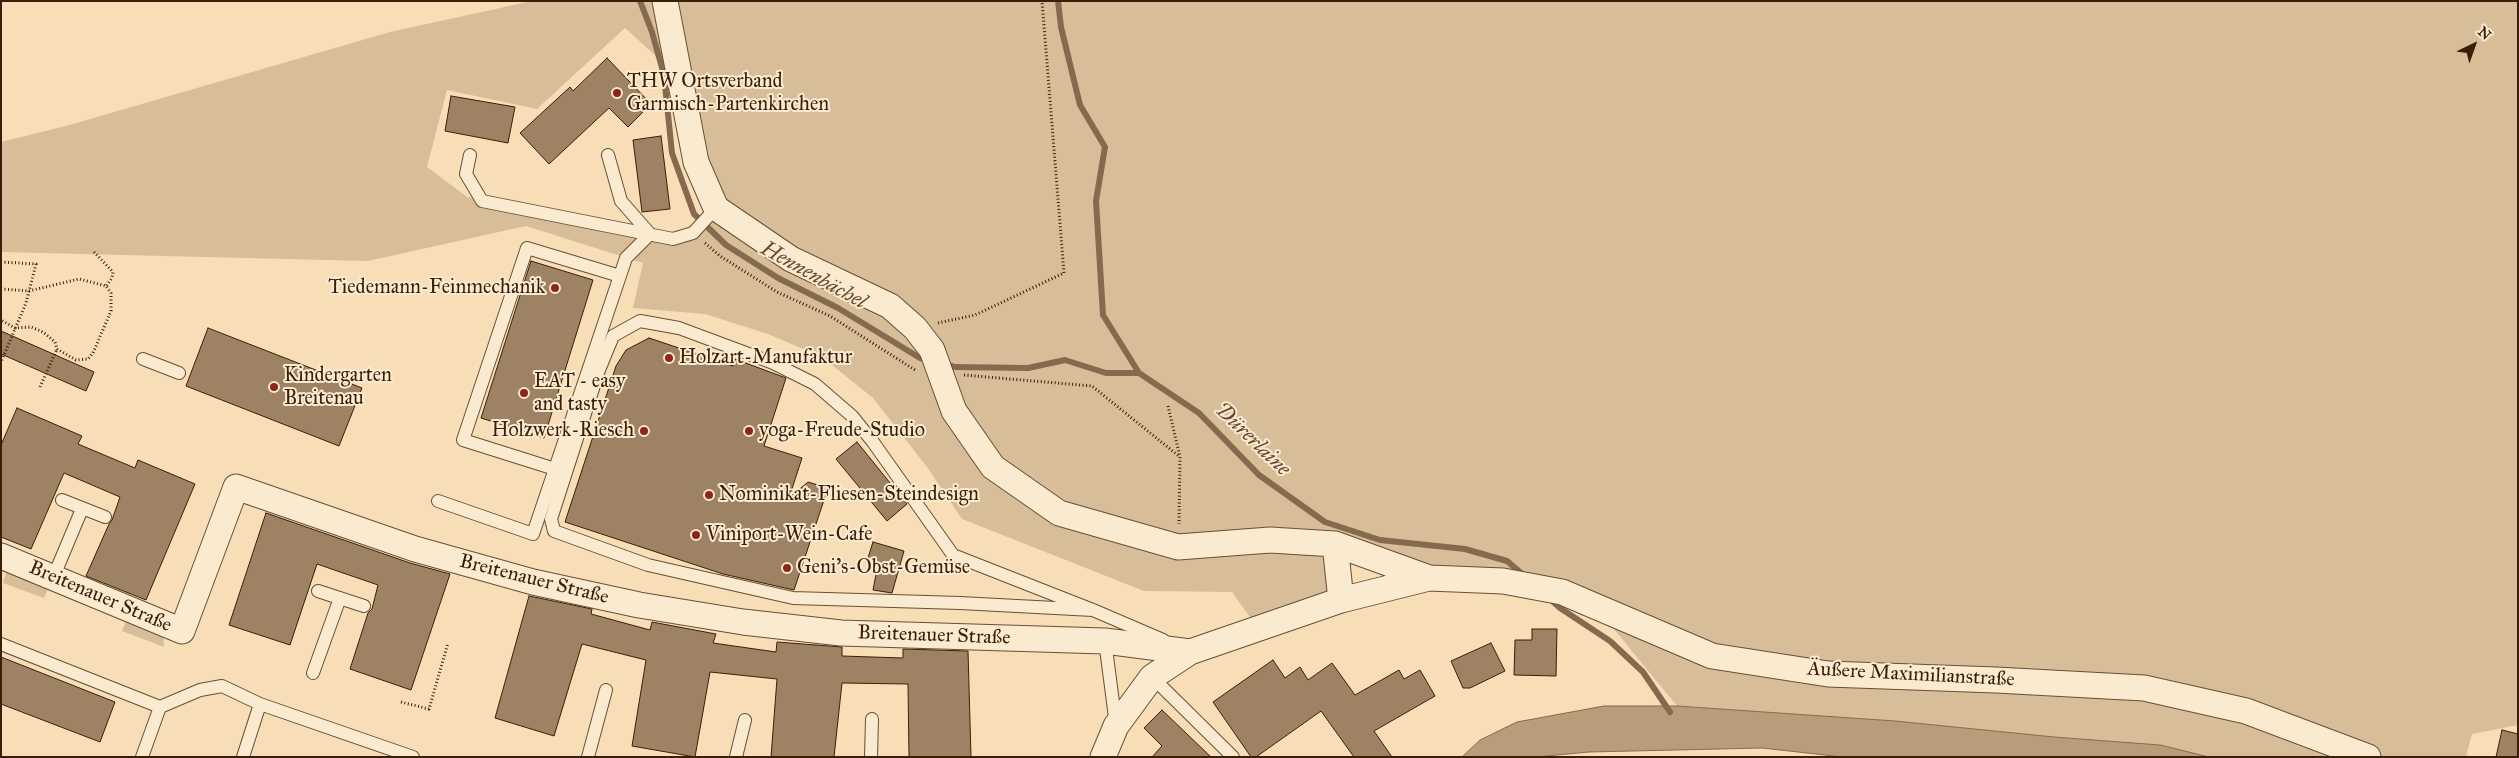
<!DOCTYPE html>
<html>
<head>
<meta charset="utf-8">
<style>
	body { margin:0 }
	#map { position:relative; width:2519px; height:758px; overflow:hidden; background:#f8deb7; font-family:"IM FELL Great Primer",serif }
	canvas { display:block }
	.frame { position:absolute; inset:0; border:2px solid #3b1e07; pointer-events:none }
	.north { position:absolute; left:2449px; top:20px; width:50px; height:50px; -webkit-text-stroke:4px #faead0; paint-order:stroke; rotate:42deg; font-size:14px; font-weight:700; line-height:20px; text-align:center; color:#3b1e07 }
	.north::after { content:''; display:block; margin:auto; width:18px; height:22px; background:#3b1e07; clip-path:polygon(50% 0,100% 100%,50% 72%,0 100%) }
</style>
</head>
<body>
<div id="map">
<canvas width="2519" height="758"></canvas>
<div class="frame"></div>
<div class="north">N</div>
</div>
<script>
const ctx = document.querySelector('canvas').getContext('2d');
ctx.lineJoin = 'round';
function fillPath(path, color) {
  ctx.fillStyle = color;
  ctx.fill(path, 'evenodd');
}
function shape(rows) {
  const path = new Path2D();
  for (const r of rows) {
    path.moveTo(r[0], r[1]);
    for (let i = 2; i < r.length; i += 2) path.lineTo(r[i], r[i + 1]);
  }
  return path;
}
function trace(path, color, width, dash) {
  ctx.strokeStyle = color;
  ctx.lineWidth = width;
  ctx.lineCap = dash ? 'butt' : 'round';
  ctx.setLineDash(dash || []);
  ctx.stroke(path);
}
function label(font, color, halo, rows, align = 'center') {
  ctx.font = font + ' "IM FELL Great Primer",serif';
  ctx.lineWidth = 4;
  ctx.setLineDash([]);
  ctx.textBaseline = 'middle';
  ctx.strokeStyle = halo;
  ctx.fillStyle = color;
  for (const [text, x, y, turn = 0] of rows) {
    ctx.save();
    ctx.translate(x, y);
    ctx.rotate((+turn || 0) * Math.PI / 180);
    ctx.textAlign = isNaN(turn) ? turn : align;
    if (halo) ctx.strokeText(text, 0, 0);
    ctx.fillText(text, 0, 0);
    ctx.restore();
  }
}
fillPath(shape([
	[532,1,2518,1,2518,725,2472,734,2466,757,2209,757,2160,745,2054,737,1895,721,1677,706,1595,606,1503,581,1336,545,1341,600,1257,627,1232,592,1144,591,962,519,927,467,873,398,822,357,768,334,705,314,633,308,643,263,526,226,368,261,1,252,1,142,66,126,390,32],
	[625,28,680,78,716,208,673,239,467,197,427,167,447,90,537,109],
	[8,567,50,584,44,598,3,583],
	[128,616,163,630,164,647,122,631]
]), '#d8bd99');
const water = shape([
	[1604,706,1677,706,1895,721,2054,737,2160,745,2209,757,1843,757,1762,748,1589,752,1536,757,1462,757,1480,740,1517,722,1604,706]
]);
fillPath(water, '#b89d7b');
trace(water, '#866a4d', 1);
trace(shape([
	[640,1,652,32,664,75,672,153,694,214,726,245,778,278,838,308,920,358,930,361],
	[1058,1,1061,27,1080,105,1105,147,1096,201,1103,315,1139,373,1199,413,1259,475,1325,522,1380,540,1465,549,1507,561,1526,577],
	[945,364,955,367,1028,368,1065,360,1106,373,1139,373],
	[1550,599,1560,608,1610,641,1643,672,1670,712]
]), '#866a4d', 6);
const building = shape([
	[607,58,651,104,628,127,609,108,549,164,520,133,570,87,573,91,607,58],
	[451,96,515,107,508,143,445,131,451,96],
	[661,136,670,209,642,212,633,140,661,136],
	[531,261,593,280,544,438,481,418,531,261],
	[208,328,362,388,339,446,186,386,208,328],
	[1,331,94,372,86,391,1,354,1,331],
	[649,338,733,366,735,359,786,378,764,446,802,458,789,498,808,482,828,488,794,590,723,574,565,522,616,366,626,350,649,338],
	[17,408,82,436,78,444,135,468,138,460,195,484,146,600,86,576,109,524,112,520,120,497,64,473,31,549,1,537,1,445,17,408],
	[857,442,907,504,887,521,836,459,857,442],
	[266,513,410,563,450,574,411,690,350,669,368,613,372,609,378,585,317,564,290,645,229,625,266,513],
	[873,542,904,551,892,593,873,590,878,564,867,561,873,542],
	[529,596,592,609,591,614,650,630,652,622,716,634,713,643,776,652,777,642,842,647,842,656,903,658,903,649,968,651,971,757,909,757,908,684,842,683,834,757,771,757,777,679,710,672,695,757,632,746,646,660,582,644,554,736,495,718,529,596],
	[1532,629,1557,629,1556,676,1514,675,1515,640,1532,640,1532,629],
	[1491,643,1505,671,1470,688,1463,688,1451,661,1491,643],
	[1,657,115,702,100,742,1,704,1,657],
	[1273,660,1285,678,1300,667,1308,680,1332,663,1355,695,1399,670,1404,679,1420,670,1435,696,1374,731,1392,757,1354,757,1321,711,1256,757,1251,757,1213,702,1273,660],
	[1162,710,1188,735,1211,757,1152,757,1162,746,1144,728,1162,710],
	[2502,730,2518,734,2518,757,2496,757,2502,730]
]);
fillPath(building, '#9d8263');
trace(building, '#3b1e07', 1);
const lane = shape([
	[470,155,466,174,482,201,673,239,693,233,716,208],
	[143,359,179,373],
	[555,469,463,440,527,248,620,276],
	[62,500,105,517],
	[438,501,533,534,626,258,650,234,621,201,608,155],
	[53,578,82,509],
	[318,591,364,606],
	[1093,610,960,603,793,598,648,565,554,531,551,519,599,370,613,336,640,321,679,328,773,363,815,384,852,416,873,442,953,555,1093,610,1163,640],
	[1105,641,1116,725],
	[1,644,160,707,200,690,222,686,260,704,413,757],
	[313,673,340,598],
	[1152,677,1233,757],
	[142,757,160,707],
	[243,757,260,704],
	[588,757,606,690],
	[736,757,745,720],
	[871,757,872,719]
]);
const street = shape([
	[665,1,696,162,716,208,791,259,890,306,915,328,932,350,954,411,993,467,1059,513,1178,547,1270,540,1335,544,1429,578],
	[1335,544,1341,600],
	[1,556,182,631,236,487,415,549,533,582,639,605,743,622,841,633,1105,641,1190,652],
	[1103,757,1116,726,1152,677,1190,652,1341,600,1429,578,1503,581,1562,592,1712,656,1828,674,1996,680,2144,688,2246,711,2368,757]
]);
trace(lane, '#6a4e33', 14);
trace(street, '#6a4e33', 27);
trace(shape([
	[705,243,720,256,777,292,830,316,915,370],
	[94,252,113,272,112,278,106,286],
	[1,262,36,264,26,303,1,362],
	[1,289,29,291,79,279,106,286,111,293,111,311,93,353,88,359,76,360,57,349,55,342,43,332,31,327,15,328,1,320],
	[938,323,975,315,1064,273,1042,1],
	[964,375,1092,386,1180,457],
	[40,387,57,349],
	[1168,406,1180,457,1179,524],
	[401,702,429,709,448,643]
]), '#3b1e07', 3, [1, 2.5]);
trace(lane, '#faead0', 12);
trace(street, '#faead0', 25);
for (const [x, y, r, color] of [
	[617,93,5,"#8f2418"],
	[555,288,5,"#8f2418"],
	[669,358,5,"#8f2418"],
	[274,387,5,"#8f2418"],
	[524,393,5,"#8f2418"],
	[644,431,5,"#8f2418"],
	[749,431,5,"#8f2418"],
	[709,495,5,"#8f2418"],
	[696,535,5,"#8f2418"],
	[787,568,5,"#8f2418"]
]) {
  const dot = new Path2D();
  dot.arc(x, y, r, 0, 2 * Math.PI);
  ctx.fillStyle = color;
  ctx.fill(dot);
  trace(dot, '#faead0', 2);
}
label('20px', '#3b1e07', '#faead0', [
	["THW Ortsverband",627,82],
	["Garmisch-Partenkirchen",627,105],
	["Tiedemann-Feinmechanik",545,288,"right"],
	["Holzart-Manufaktur",679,358],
	["Kindergarten",284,376],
	["Breitenau",284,399],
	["EAT - easy",534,382],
	["and tasty",534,405],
	["Holzwerk-Riesch",634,431,"right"],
	["yoga-Freude-Studio",759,431],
	["Nominikat-Fliesen-Steindesign",719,495],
	["Viniport-Wein-Cafe",706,535],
	["Geni's-Obst-Gemüse",797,568]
], 'left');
label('20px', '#3b1e07', '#faead0', [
	["Breitenauer Straße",534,580,14],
	["Breitenauer Straße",100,597,23],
	["Breitenauer Straße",934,636,2],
	["Äußere Maximilianstraße",1911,675,3]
]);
label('italic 21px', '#674a30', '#faead0', [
	["Hennenbächel",813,276,29],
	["Dürerlaine",1252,440,44]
]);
</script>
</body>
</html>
